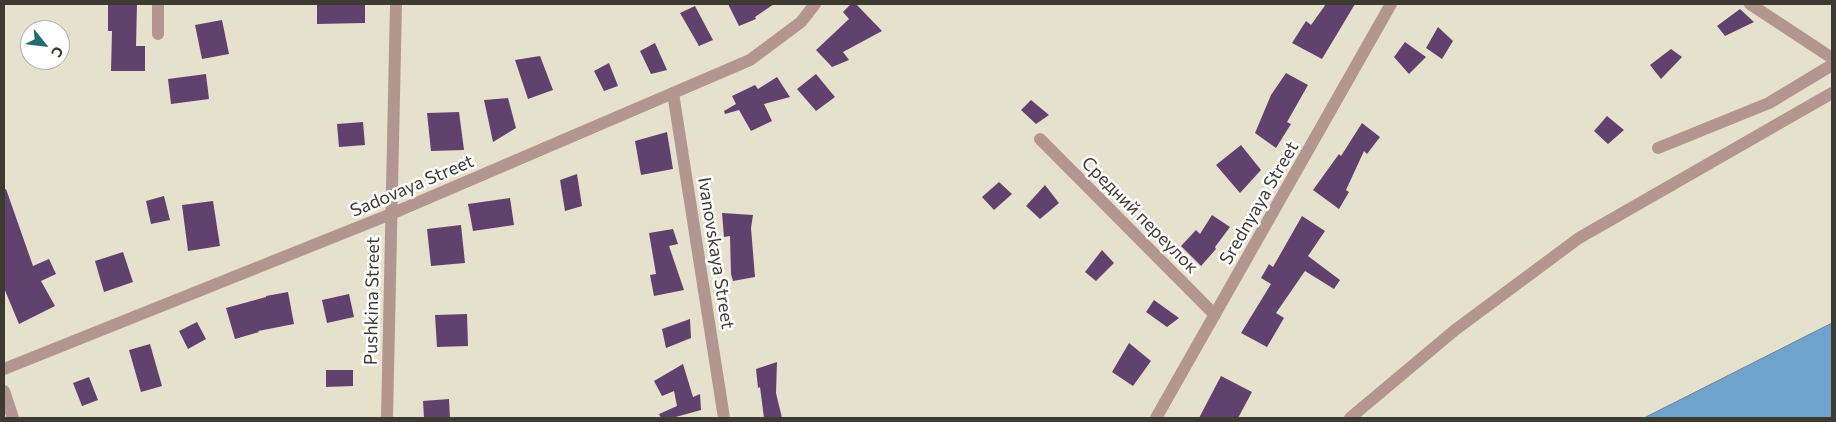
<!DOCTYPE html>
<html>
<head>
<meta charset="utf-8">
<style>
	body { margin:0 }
	#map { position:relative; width:1836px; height:422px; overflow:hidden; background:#e6e1cc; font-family:Commissioner,sans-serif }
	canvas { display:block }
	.frame { position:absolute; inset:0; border:5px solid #3c3a31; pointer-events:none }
	.north { position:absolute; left:20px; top:20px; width:50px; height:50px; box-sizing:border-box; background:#fff; border:1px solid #b1b0ad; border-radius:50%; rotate:119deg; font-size:14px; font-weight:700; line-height:20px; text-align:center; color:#3c3a31 }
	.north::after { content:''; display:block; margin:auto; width:18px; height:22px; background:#206c71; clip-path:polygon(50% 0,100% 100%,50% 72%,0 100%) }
</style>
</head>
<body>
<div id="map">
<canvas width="1836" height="422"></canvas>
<div class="frame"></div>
<div class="north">С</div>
</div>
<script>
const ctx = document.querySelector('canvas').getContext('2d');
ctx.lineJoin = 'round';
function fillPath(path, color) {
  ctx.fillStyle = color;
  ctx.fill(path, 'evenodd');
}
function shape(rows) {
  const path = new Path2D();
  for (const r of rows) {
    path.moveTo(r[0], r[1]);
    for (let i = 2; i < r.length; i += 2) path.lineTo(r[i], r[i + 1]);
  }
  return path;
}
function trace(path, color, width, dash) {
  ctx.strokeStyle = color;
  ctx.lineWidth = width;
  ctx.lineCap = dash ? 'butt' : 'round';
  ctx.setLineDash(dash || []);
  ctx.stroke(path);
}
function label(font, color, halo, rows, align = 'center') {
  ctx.font = font + ' Commissioner,sans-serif';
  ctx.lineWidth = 5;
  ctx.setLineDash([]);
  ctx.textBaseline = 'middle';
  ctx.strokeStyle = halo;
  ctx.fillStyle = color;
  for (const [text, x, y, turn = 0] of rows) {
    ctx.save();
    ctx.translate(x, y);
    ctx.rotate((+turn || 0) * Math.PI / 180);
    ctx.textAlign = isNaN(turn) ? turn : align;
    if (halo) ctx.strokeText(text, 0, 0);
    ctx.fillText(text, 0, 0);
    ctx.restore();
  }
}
const water = shape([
	[1832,323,1832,418,1644,418,1832,323]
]);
fillPath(water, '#70a4cd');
trace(water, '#60849e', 1);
fillPath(shape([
	[108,4,137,4,136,46,145,46,145,71,111,71,112,31,108,31],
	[317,4,365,4,365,23,317,24],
	[728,4,774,4,755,17,756,19,739,26],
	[851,4,856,4,882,31,843,52,849,60,832,67,816,50,849,19,843,12],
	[1326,4,1355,4,1322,59,1292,43,1306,21,1311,25],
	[695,6,713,40,699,46,680,13],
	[1740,9,1754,22,1725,36,1717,26],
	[222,20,229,54,202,59,195,25],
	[1438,27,1453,41,1442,59,1426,48],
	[1405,42,1426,57,1409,74,1394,57],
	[655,43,667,70,651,74,640,51],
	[1671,49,1682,57,1661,79,1650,65],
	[540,56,553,90,528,99,515,60],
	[609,63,618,86,604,91,594,71],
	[1286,73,1308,85,1287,122,1291,124,1276,148,1255,133,1271,95],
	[206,74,209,99,171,104,168,79],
	[816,74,835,97,816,111,797,89],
	[777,77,790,97,764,104,772,121,751,131,739,110,725,114,724,111,736,104,732,96,755,85,758,89],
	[508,98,516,128,493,142,484,100],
	[1031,100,1049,115,1036,124,1021,110],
	[459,112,464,150,431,151,427,113],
	[1607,116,1624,130,1608,144,1594,131],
	[363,122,365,145,339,147,337,124],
	[1362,123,1380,137,1367,154,1364,151,1346,190,1349,192,1339,209,1313,190,1339,154,1341,156],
	[667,132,673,169,641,175,635,141],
	[1241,145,1261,170,1240,193,1216,165],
	[577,174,582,206,565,211,560,180],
	[999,182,1012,194,994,210,982,197],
	[1045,185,1059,203,1040,219,1026,206],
	[6,189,33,266,49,259,56,274,41,281,55,306,19,324,4,288,4,190],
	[164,196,170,220,151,224,146,201],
	[510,198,514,225,473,231,468,204],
	[213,201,220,246,188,251,182,205],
	[722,213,753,215,751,228,755,277,733,281,731,274,730,236,724,237],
	[1212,215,1230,227,1215,247,1216,249,1201,266,1181,246,1196,230,1200,234],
	[1302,216,1325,231,1308,256,1340,280,1334,289,1305,271,1276,313,1284,318,1267,347,1241,333,1271,284,1261,278,1269,264,1273,267],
	[461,225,465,263,431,266,427,229],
	[673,229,678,244,669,246,684,290,654,296,650,275,656,274,649,233],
	[1102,250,1114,263,1096,281,1085,272],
	[123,252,133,282,104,292,95,261],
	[288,292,294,324,258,331,259,332,235,339,226,308,266,297,266,296],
	[349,294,354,317,327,323,322,300],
	[1154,300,1179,318,1167,327,1146,312],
	[467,314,468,346,437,347,435,315],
	[690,319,691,338,666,348,662,329],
	[197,322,206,339,188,349,179,331],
	[1129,343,1151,361,1133,386,1112,372],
	[150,344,162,386,141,392,129,350],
	[777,362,776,393,782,418,764,418,760,387,758,388,756,369],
	[683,364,693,397,700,394,701,410,672,418,661,418,659,414,677,406,674,391,662,396,654,381],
	[326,370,353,370,353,386,326,387],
	[1221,376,1252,392,1238,418,1199,418],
	[89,377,98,400,82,406,73,383],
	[449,399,450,418,424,418,423,401]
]), '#61426f');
trace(shape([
	[1750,4,1832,58],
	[158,34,158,4],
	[673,93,724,418],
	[1040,139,1215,315],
	[1658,148,1769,103,1832,65],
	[4,369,391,214,750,60,801,22,815,4],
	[4,391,13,418],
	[387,418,396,4],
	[1156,418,1391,4],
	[1350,418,1455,330,1579,238,1832,93]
]), '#b49690', 12);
label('18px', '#3c3a31', '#fff', [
	["Sadovaya Street",412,186,-23],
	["Srednyaya Street",1259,203,-60],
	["Средний переулок",1140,215,45],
	["Ivanovskaya Street",716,253,81],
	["Pushkina Street",372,301,-89]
]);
</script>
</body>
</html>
